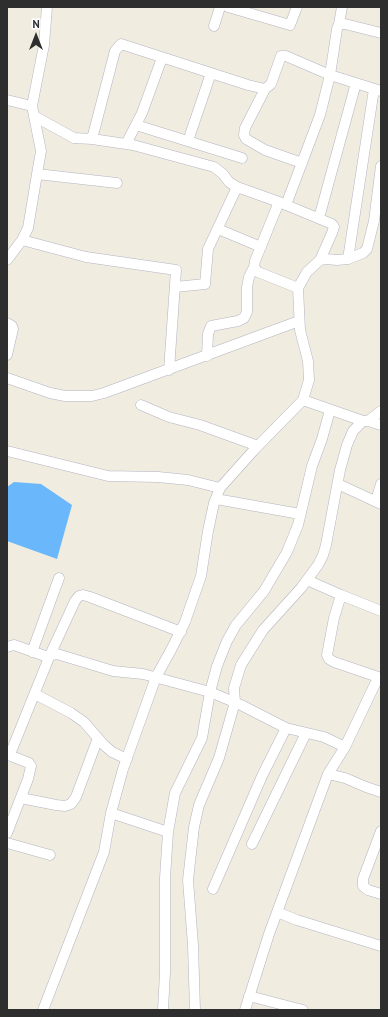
<!DOCTYPE html>
<html>
<head>
<meta charset="utf-8">
<style>
	body { margin:0 }
	#map { position:relative; width:388px; height:1017px; overflow:hidden; background:#f0ecdf; font-family:"PT Sans",sans-serif }
	canvas { display:block }
	.frame { position:absolute; inset:0; border:8px solid #2e2e2e; pointer-events:none }
	.north { position:absolute; left:16px; top:16px; width:40px; height:40px; -webkit-text-stroke:3px #fff; paint-order:stroke; rotate:0deg; font-size:11px; font-weight:700; line-height:16px; text-align:center; color:#2e2e2e }
	.north::after { content:''; display:block; margin:auto; width:14px; height:18px; background:#2e2e2e; clip-path:polygon(50% 0,100% 100%,50% 72%,0 100%) }
</style>
</head>
<body>
<div id="map">
<canvas width="388" height="1017"></canvas>
<div class="frame"></div>
<div class="north">N</div>
</div>
<script>
const ctx = document.querySelector('canvas').getContext('2d');
ctx.lineJoin = 'round';
function fillPath(path, color) {
  ctx.fillStyle = color;
  ctx.fill(path, 'evenodd');
}
function shape(rows) {
  const path = new Path2D();
  for (const r of rows) {
    path.moveTo(r[0], r[1]);
    for (let i = 2; i < r.length; i += 2) path.lineTo(r[i], r[i + 1]);
  }
  return path;
}
function trace(path, color, width, dash) {
  ctx.strokeStyle = color;
  ctx.lineWidth = width;
  ctx.lineCap = dash ? 'butt' : 'round';
  ctx.setLineDash(dash || []);
  ctx.stroke(path);
}
fillPath(shape([
	[14,482,41,484,72,505,57,559,7,541,7,487]
]), '#6ab8fb');
const street = shape([
	[228,7,290,25,297,7],
	[339,24,342,7],
	[214,26,220,7],
	[265,89,245,128,244,135,246,139,265,150,302,163],
	[7,100,32,106],
	[34,116,74,138,92,139,133,145,214,167,223,174,229,182,237,187,279,202,332,224,334,227,332,233,320,260],
	[136,125,242,158],
	[92,139,115,51,121,44,248,85,265,89,271,84,281,56,286,56,330,75,381,91],
	[188,141,211,73],
	[126,144,142,113,162,58],
	[37,174,117,183],
	[279,202,255,261,254,267,258,272,298,288],
	[286,205,320,115,330,75,337,29,339,24,345,24,381,33],
	[319,218,356,83],
	[218,229,261,247],
	[22,240,86,257,176,270,169,370],
	[348,259,374,89],
	[7,260,22,240,28,228,37,174,41,151,32,106,44,45,47,7],
	[175,287,205,284,208,249,237,187],
	[7,323,12,326,13,329,7,355],
	[207,356,208,334,211,326,238,321,244,318,247,312,247,287,249,277,254,267],
	[7,378,50,393,65,396,92,396,104,393,299,321],
	[303,400,363,421,368,421,381,411],
	[141,405,169,417,200,425,258,446],
	[368,421,381,425],
	[7,451,108,476,158,477,188,480,220,488],
	[338,484,381,504],
	[216,499,300,514],
	[376,501,381,484],
	[307,580,341,595,381,611],
	[341,595,334,618,327,655,329,659,334,662,381,678],
	[7,647,14,645,45,656,57,654,113,671,143,674,210,692,241,705,286,728,324,737,345,747,376,682,381,679],
	[32,652,59,578],
	[35,694,71,713,84,722,104,745,112,752,127,759],
	[328,774,345,778,366,787,381,792],
	[21,798,56,805,65,806,71,804,76,797,98,738],
	[111,813,168,832],
	[381,831,363,879,363,886,368,890,381,894],
	[7,833,28,779,31,766,29,763,11,756,11,752,50,655,75,601,79,596,83,595,90,597,181,632],
	[7,843,50,855],
	[252,844,306,733],
	[213,889,262,776,286,728],
	[277,912,297,920,381,946],
	[249,996,303,1010],
	[43,1010,104,852,111,813,123,769,156,677,171,650,185,622,201,576,208,531,214,503,220,488,254,450,303,400,309,380,308,361,300,330,298,288,307,272,320,260,326,259,337,260,348,259,363,253,367,249,374,221,381,166],
	[163,1010,165,972,165,878,168,832,175,793,202,738,210,692,217,666,227,641,236,625,264,591,287,552,298,525,312,466,322,439,330,410],
	[195,1010,193,945,188,880,194,827,199,805,219,758,235,702,234,688,241,665,263,630,301,588,318,565,323,555,326,545,340,470,347,445,353,431,363,421],
	[245,1010,269,934,328,774,345,747]
]);
trace(street, '#b3b3c2', 11);
trace(street, '#fff', 10);
</script>
</body>
</html>
